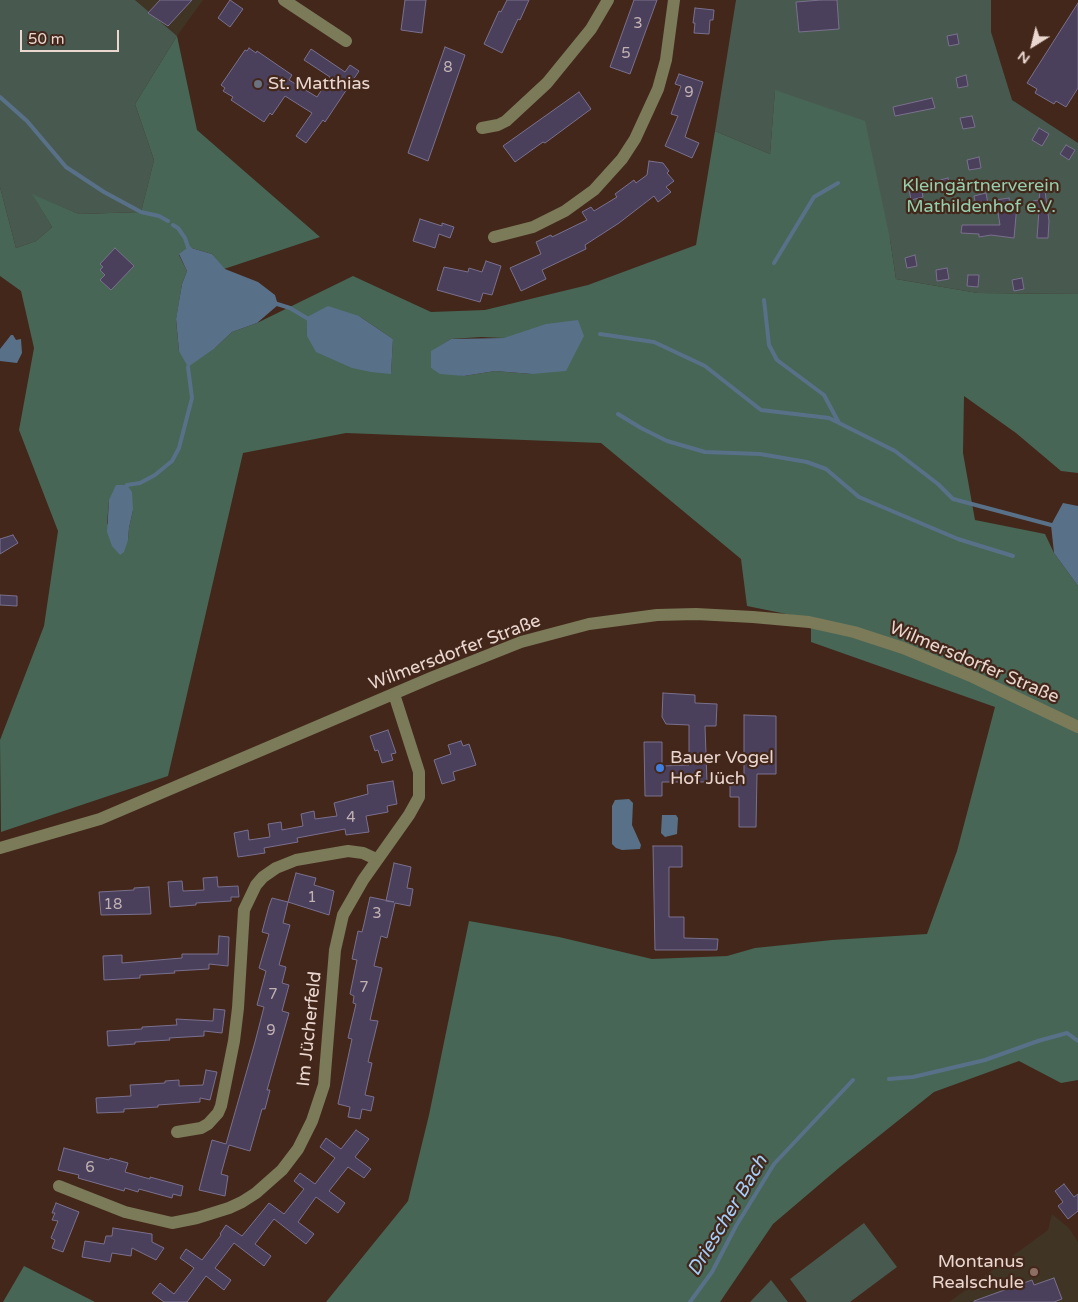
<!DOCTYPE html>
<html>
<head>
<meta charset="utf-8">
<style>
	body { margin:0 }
	#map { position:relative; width:1078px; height:1302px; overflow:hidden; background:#43271b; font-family:"Varela Round",sans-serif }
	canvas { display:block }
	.north { position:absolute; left:1008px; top:20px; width:50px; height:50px; -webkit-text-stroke:4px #43271b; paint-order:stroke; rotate:216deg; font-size:14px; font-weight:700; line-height:20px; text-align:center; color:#ead7d0 }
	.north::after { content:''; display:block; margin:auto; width:18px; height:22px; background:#ead7d0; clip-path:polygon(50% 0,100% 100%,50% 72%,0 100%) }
	.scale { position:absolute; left:20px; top:30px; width:99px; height:22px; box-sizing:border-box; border:2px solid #ead7d0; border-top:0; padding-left:6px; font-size:15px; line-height:18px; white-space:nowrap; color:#ead7d0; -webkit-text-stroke:4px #43271b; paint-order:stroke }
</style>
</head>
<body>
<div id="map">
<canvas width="1078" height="1302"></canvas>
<div class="north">N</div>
<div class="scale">50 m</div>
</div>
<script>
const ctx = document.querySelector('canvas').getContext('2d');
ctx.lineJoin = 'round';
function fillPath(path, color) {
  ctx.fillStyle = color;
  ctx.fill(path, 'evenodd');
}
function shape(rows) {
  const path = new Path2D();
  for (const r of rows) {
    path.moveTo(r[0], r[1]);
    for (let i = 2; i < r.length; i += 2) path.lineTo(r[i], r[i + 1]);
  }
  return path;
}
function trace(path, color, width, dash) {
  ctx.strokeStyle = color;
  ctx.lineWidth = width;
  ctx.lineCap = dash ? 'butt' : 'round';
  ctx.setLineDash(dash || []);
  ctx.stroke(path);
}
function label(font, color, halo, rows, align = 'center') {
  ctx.font = font + ' "Varela Round",sans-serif';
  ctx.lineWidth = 4.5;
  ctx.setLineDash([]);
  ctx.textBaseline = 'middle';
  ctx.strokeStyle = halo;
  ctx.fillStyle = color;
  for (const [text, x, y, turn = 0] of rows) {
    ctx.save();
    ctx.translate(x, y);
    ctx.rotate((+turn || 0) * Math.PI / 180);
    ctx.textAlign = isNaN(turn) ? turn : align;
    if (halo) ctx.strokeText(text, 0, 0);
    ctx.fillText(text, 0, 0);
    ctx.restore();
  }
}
fillPath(shape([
	[135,0,203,0,177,36],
	[1052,1214,1069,1228,1078,1242,1078,1302,949,1302,1048,1230]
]), '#403425');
fillPath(shape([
	[0,0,135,0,177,36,135,104,154,160,141,212,79,214,33,195,52,227,36,241,16,248,0,187],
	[736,0,991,0,991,32,1012,100,1078,143,1078,294,978,293,896,279,890,239,775,91,770,154,715,131],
	[864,1223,897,1267,850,1302,807,1302,790,1279],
	[771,1280,788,1302,750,1302]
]), '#485a50');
fillPath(shape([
	[177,36,197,130,320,237,224,269,212,254,188,247,179,255,187,271,182,284,176,320,179,351,215,348,232,332,257,323,353,276,431,312,485,310,588,285,696,245,715,131,770,154,775,90,865,121,890,239,896,279,978,293,1078,294,1078,473,1061,471,1016,433,964,396,963,453,975,520,1045,534,1054,553,1078,586,1078,1080,1061,1083,1019,1061,934,1092,840,1167,773,1224,720,1302,326,1302,408,1201,429,1115,469,921,559,937,652,959,727,956,755,948,832,940,927,934,957,851,995,707,811,642,811,619,747,606,741,559,601,443,346,433,243,453,168,776,1,832,0,740,44,626,58,531,19,430,34,348,21,291,0,276,0,187,16,248,36,241,52,227,32,194,79,214,141,212,154,160,135,104],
	[359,316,393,339,391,373],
	[481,337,504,338,532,374,495,371,464,376,431,368,432,351,451,339],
	[109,500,133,510,129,528,128,540,107,524],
	[24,1266,95,1302,3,1302]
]), '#476655');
fillPath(shape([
	[188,247,212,254,225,269,258,282,275,295,278,305,257,323,232,332,215,348,188,367,179,351,176,319,182,284,187,271,179,254],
	[328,306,359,316,393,339,391,374,371,372,352,368,316,352,307,336,307,317],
	[578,320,584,336,566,371,532,374,495,371,464,376,440,374,431,368,431,351,451,339,504,338,546,324],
	[11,335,13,335,16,340,21,339,22,353,17,363,0,361,0,349],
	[116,485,127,485,132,492,133,510,129,528,128,540,124,552,120,555,112,546,107,532,109,500],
	[1063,503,1078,506,1078,586,1054,553,1051,525],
	[629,799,633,803,632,825,641,845,640,849,622,850,616,848,612,844,612,806,615,800],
	[662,815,676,815,678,818,677,834,665,837,661,833]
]), '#587188');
trace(shape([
	[0,97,27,121,66,167,104,192,141,212,159,216,168,221],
	[173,225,178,228,185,238,188,247,191,250],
	[774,263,814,197,838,183],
	[764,300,769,345,777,360,824,395,839,423],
	[274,303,290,308,310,320],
	[600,334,654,342,705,366,761,410,829,418,895,451,938,484,953,499,1055,526],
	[618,414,641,428,667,441,705,452,760,454,807,462,826,469,859,497,958,539,1013,556],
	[127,485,140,483,155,475,172,461,179,448,192,398,188,367],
	[889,1079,913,1077,985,1060,1038,1041,1067,1033,1078,1041],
	[690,1302,712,1272,736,1226,774,1164,853,1080]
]), '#587188', 4);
const building = shape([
	[160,0,192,0,168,26,148,13,160,0],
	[230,0,243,9,230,27,218,18,230,0],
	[405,0,426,0,422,33,401,30,405,0],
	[507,0,529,0,520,20,518,19,502,53,484,44,499,11,501,12,507,0],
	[634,0,657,0,630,74,610,67,634,0],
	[821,0,837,0,839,29,799,32,796,2,821,0],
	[1078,3,1078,88,1066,107,1056,101,1054,104,1035,93,1037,89,1027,83,1078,3],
	[695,8,714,10,713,20,710,20,709,34,694,33,695,23,693,23,695,8],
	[957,34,959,44,949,46,947,36,957,34],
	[445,47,465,55,428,161,408,153,445,47],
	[249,48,256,53,257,51,292,75,289,80,317,97,330,77,304,60,311,49,345,72,350,65,359,71,325,122,323,120,306,143,296,136,312,113,285,96,272,115,270,113,264,122,231,100,233,97,223,91,225,88,221,85,245,50,247,51,249,48],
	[679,74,703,82,685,137,699,143,692,158,665,146,678,116,671,114,681,86,675,84,679,74],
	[966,75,968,86,958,88,956,78,966,75],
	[579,92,591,109,545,143,543,142,515,162,503,146,579,92],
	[932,98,935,108,895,116,893,107,932,98],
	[972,116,975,127,963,129,960,118,972,116],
	[1039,128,1049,134,1042,146,1032,140,1039,128],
	[1066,145,1075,150,1069,160,1060,154,1066,145],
	[979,157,981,168,969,170,967,160,979,157],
	[649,161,663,163,669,171,667,173,674,181,666,187,671,192,658,202,654,196,619,223,585,245,586,249,542,270,546,279,521,291,510,268,541,254,536,242,551,235,552,237,587,220,582,212,591,207,594,211,617,197,615,194,634,180,636,183,647,175,649,161],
	[948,178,950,189,938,191,936,181,948,178],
	[921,187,923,197,911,200,909,189,921,187],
	[1040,191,1045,191,1049,221,1048,238,1037,238,1039,210,1035,211,1033,201,1039,200,1040,191],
	[986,193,988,204,976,206,974,196,986,193],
	[1009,198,1010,205,1017,205,1014,238,991,235,979,237,979,234,961,233,962,225,1000,225,996,200,1009,198],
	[420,219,442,226,442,223,454,227,450,238,439,234,435,248,413,241,420,219],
	[115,248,134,266,111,290,100,280,105,275,100,270,103,267,100,264,115,248],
	[915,255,917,266,907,268,905,258,915,255],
	[486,261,501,266,492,295,483,293,480,302,437,290,444,267,468,272,469,268,482,272,486,261],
	[947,268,949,279,937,281,936,270,947,268],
	[968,275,979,275,978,287,967,286,968,275],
	[1022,278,1024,289,1014,291,1012,280,1022,278],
	[13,535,18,543,0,554,0,539,13,535],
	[0,595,17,596,17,606,0,605,0,595],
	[663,693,695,695,695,703,717,704,716,726,705,726,707,782,662,782,662,796,645,796,644,742,662,742,662,766,689,765,689,725,666,724,662,717,663,693],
	[744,715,776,716,776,774,757,774,756,827,739,827,739,797,730,797,730,780,739,780,739,775,744,775,744,715],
	[388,730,396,753,391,754,393,760,382,763,378,750,375,751,370,736,388,730],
	[461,741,463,746,469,744,476,765,453,772,455,780,442,784,434,760,451,754,448,745,461,741],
	[393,781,397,804,387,806,388,812,366,816,369,832,346,835,345,829,297,838,298,842,264,848,265,853,238,857,234,833,248,830,249,840,270,837,268,824,281,822,282,830,303,826,301,814,314,811,315,819,337,816,334,803,368,794,367,785,393,781],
	[653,846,682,846,682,867,669,867,669,917,684,917,684,938,718,939,717,950,655,950,653,846],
	[394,863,411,867,407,888,413,889,410,906,395,903,387,938,381,936,374,966,382,968,370,1020,378,1021,368,1062,372,1063,365,1095,374,1097,371,1111,362,1109,360,1119,348,1117,350,1107,338,1104,352,1039,348,1038,356,1004,353,1003,354,996,350,994,357,960,352,959,358,931,362,932,364,924,370,897,394,902,386,901,394,863],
	[296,873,316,878,314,885,334,891,329,915,288,902,283,923,290,925,279,965,286,967,282,983,289,985,282,1011,289,1013,267,1090,270,1090,265,1109,262,1109,250,1151,229,1145,221,1174,228,1176,225,1196,199,1190,212,1140,226,1144,255,1042,264,1007,257,1005,266,971,259,968,269,934,262,932,269,906,272,898,288,902,296,873],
	[217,877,218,887,238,886,239,897,231,897,231,901,196,903,196,905,170,907,168,882,182,881,183,891,204,890,203,878,217,877],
	[149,887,151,914,101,915,99,892,134,890,134,888,149,887],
	[219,936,229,937,228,966,209,964,209,969,174,971,175,973,140,975,140,978,104,980,103,956,122,955,122,963,182,958,182,954,218,954,219,936],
	[214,1009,225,1010,222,1033,204,1031,204,1036,169,1038,170,1040,135,1042,135,1044,108,1046,107,1031,142,1029,142,1027,177,1025,176,1019,213,1021,214,1009],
	[206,1070,217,1072,210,1100,200,1098,200,1102,158,1105,158,1107,124,1109,124,1112,97,1113,96,1098,131,1096,130,1085,165,1083,165,1081,179,1080,179,1086,203,1085,206,1070],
	[356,1130,369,1139,355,1157,371,1169,364,1178,348,1167,329,1191,345,1203,338,1213,316,1197,298,1222,314,1234,306,1244,274,1219,255,1244,271,1256,264,1266,234,1243,215,1268,231,1280,224,1290,206,1276,187,1302,164,1302,152,1293,160,1283,174,1294,194,1268,180,1258,186,1249,202,1260,221,1235,220,1234,226,1225,242,1236,269,1203,284,1214,304,1189,294,1181,300,1173,315,1184,335,1158,320,1147,326,1138,341,1149,356,1130],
	[64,1148,109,1160,110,1158,128,1163,125,1172,150,1179,150,1177,183,1186,181,1196,173,1194,172,1198,139,1189,138,1192,125,1188,124,1191,78,1178,79,1175,58,1170,64,1148],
	[1064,1184,1074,1197,1078,1194,1078,1211,1068,1219,1058,1206,1063,1202,1055,1191,1064,1184],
	[56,1203,79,1212,63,1252,52,1248,55,1240,51,1238,58,1221,52,1220,55,1213,52,1213,56,1203],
	[113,1228,152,1234,152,1242,164,1248,156,1260,132,1248,131,1256,112,1253,110,1262,82,1257,85,1241,104,1244,106,1236,112,1236,113,1228],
	[1054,1278,1062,1299,1054,1302,974,1302,974,1301,1032,1280,1034,1285,1054,1278]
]);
fillPath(building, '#4a405b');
trace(building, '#7a708e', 1);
trace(shape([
	[284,0,346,41],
	[482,128,498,125,506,121,547,83,591,29,608,0],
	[494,237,533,227,565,211,594,190,622,159,635,139,658,89,666,60,674,0],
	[0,848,100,819,433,677,521,642,589,624,657,615,696,614,753,617,809,622,854,632,903,648,973,677,1078,727],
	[177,1132,201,1128,208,1124,218,1113,221,1106,234,1041,238,1008,244,910,256,885,263,877,276,868,296,860,348,851,363,853,376,859],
	[59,1186,125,1212,172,1223,197,1218,229,1208,242,1202,256,1193,282,1170,298,1149,312,1121,324,1085,335,950,343,915,363,880,409,815,419,797,419,772,394,694]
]), '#7b7a59', 12);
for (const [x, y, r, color] of [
	[258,84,5,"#6b7280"],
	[660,768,5,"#3f7fe0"],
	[1034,1272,5,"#8d6e63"]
]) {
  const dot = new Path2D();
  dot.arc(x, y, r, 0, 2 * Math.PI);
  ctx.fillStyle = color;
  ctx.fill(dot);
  trace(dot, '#43271b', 2);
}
label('15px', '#c2b1b3', null, [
	["3",638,24],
	["5",626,54],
	["8",448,68],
	["9",689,93],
	["4",351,818],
	["1",312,898],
	["18",113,905],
	["3",377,914],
	["7",364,988],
	["7",273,995],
	["9",271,1031],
	["6",90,1168]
]);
label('18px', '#ead7d0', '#43271b', [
	["St. Matthias",268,84],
	["Bauer Vogel",670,758],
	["Hof Jüch",670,779],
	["Montanus",1024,1262,"right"],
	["Realschule",1024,1283,"right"]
], 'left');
label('18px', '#94cfae', '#43271b', [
	["Kleingärtnerverein",981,186],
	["Mathildenhof e.V.",981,207]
]);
label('18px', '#ead7d0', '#43271b', [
	["Wilmersdorfer Straße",455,653,-21],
	["Wilmersdorfer Straße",974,663,23],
	["Im Jücherfeld",310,1029,-84]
]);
label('italic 19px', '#a4d1fc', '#43271b', [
	["Driescher Bach",728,1216,-59]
]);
</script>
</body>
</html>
